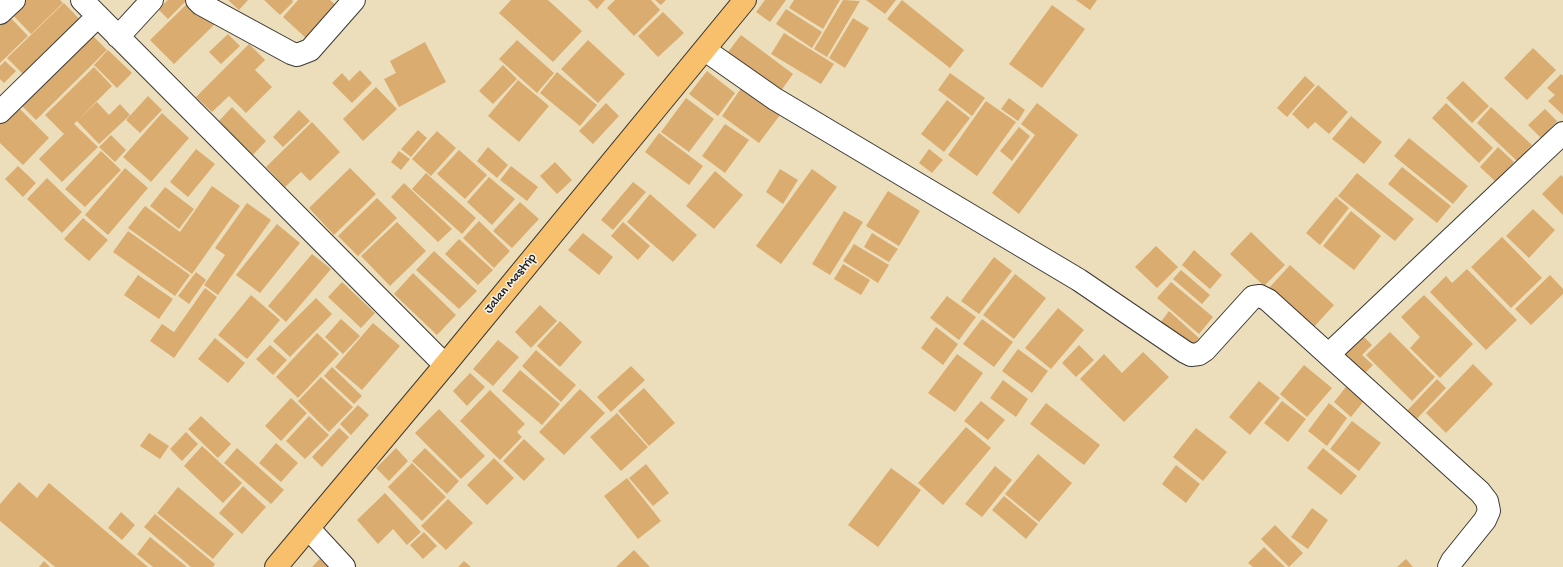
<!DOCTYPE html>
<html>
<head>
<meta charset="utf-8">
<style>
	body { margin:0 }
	canvas { display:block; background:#ecdebb }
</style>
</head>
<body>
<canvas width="1563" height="567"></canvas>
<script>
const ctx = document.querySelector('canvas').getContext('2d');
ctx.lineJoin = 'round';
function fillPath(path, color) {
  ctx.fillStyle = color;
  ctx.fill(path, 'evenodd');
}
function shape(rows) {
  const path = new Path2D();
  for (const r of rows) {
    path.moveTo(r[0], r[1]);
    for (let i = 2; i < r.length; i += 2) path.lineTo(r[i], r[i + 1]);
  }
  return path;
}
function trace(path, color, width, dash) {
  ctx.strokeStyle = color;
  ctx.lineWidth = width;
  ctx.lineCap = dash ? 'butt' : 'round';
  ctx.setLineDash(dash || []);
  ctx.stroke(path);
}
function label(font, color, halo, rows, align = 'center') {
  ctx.font = font + ' "Gochi Hand",sans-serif';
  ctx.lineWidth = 3;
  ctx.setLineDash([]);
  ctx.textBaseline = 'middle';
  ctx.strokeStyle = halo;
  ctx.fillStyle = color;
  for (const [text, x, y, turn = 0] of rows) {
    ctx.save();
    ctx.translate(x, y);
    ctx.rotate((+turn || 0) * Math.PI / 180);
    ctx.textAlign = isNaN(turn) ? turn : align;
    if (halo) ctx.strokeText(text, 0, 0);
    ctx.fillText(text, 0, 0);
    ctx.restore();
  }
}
fillPath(shape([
	[21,0,60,0,63,3,31,34,9,11],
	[168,0,187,0,168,19,158,9],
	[191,0,215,24,174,64,150,40],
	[228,0,248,0,239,10],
	[264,0,292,0,293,2,280,15],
	[298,0,330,0,337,6,307,39,283,17],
	[511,0,548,0,582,31,553,62,499,13],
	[588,0,605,0,597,9],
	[615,0,651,0,660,10,634,36,607,8],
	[655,0,666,0,661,5],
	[765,0,786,0,770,22,756,12],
	[794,0,840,0,823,29,789,8],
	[843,0,860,1,827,57,814,49],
	[866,0,896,0,885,14],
	[902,0,964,50,950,68,887,19],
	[1076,0,1097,0,1090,10],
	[64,3,86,26,30,81,7,58],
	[1052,5,1085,29,1042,88,1009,64],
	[786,9,822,32,812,48,776,24],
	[5,12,28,36,0,63,0,17],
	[663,12,684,33,658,57,638,36],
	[853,18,869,28,845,68,829,58],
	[87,30,107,50,36,120,16,100],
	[784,33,834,64,821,84,771,54],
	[228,34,240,46,221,64,209,52],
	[741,35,793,74,778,95,725,56],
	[517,40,554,73,537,93,499,59],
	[588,40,625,74,598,103,561,69],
	[425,42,446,82,399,107,384,79,396,73,390,61],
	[249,44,265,60,255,70,272,87,246,113,229,96,212,112,196,97],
	[1533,48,1556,70,1527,100,1504,78],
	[108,50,132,73,117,88,94,65],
	[5,61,16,71,4,83,0,79,0,66],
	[503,65,517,79,493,104,479,91],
	[94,67,112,86,64,134,45,115],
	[360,70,372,83,352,103,332,83,342,73,349,81],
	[707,71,735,93,718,116,689,94],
	[557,72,597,105,580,126,540,93],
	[950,73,985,98,972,116,938,90],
	[1561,74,1563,76,1563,115,1548,101,1555,95,1547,88],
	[1305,76,1315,85,1287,117,1277,108],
	[518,80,549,106,519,142,488,116],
	[1463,81,1489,106,1472,123,1446,98],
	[1318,85,1348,112,1329,134,1315,122,1308,129,1292,114],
	[376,87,397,109,363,141,343,119],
	[742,87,780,115,759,143,722,116],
	[148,96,162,110,140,133,126,120],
	[686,98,714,119,689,152,661,132],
	[1009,98,1025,110,1018,121,1001,109],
	[947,100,970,118,944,152,921,134],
	[986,101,1016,122,977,176,948,155],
	[97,102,109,115,120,104,130,115,99,144,77,121],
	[606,103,619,116,593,144,579,131],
	[1037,103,1078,135,1019,214,992,193,1035,135,1021,124],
	[1446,103,1493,148,1479,163,1432,118],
	[15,104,49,138,23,165,0,143,0,119],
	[232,107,266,141,251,157,217,123],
	[1491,107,1532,145,1517,161,1477,123],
	[1545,109,1557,121,1541,138,1528,125],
	[299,110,310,121,283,147,273,137],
	[162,113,189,138,151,182,123,157],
	[1351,116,1382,142,1364,164,1332,139],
	[312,122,340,152,310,181,301,172,285,187,266,167],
	[74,124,98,147,62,182,39,159],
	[725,124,749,140,725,173,702,156],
	[1019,127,1030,136,1012,161,1000,151],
	[418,130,427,138,411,157,401,149],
	[437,131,456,148,431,176,412,159],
	[659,133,703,166,689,185,645,152],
	[111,135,126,150,115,162,99,147],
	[1409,138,1468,186,1453,204,1394,156],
	[488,147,508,165,497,178,477,161],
	[1498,147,1514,162,1496,182,1480,167],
	[196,149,215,164,188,197,170,182],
	[929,149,943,160,932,173,919,163],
	[459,150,487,175,465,199,437,174],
	[101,151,121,170,85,207,65,189],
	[399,151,410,159,401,170,391,162],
	[555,162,572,180,557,194,540,176],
	[18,166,36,183,23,197,5,179],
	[511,166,538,187,527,201,500,180],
	[1402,167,1451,206,1437,223,1388,184],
	[125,168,148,188,108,235,85,215],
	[350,168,376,194,334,235,309,208],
	[780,169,798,180,783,204,766,192],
	[812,169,837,187,781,264,756,246],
	[715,171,743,195,714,229,686,206],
	[426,173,476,218,462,234,412,189],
	[1357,173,1414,219,1395,241,1338,196],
	[1561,175,1563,177,1563,215,1542,194],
	[489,177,515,199,492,225,467,202],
	[47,178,82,212,62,233,27,199],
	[633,182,646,192,613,230,601,220],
	[404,183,452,229,438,242,391,197],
	[212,186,240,206,192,274,128,228,145,206,180,232],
	[165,187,194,209,179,229,150,206],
	[888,191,920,211,899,246,866,226],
	[650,194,697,235,673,262,627,222],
	[1336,197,1349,208,1320,245,1306,233],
	[377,198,397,218,358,256,338,236],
	[520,202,539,219,512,248,493,231],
	[247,203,271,220,218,295,204,285,225,255,215,248],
	[1533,209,1555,230,1529,258,1506,236],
	[844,211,863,222,830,275,812,264],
	[1351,211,1381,236,1354,270,1323,246],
	[83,218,108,240,89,261,64,239],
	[479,221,510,251,494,268,463,238],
	[397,222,426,251,390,286,361,256],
	[623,222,650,246,638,260,611,236],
	[277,224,300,243,260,293,236,275],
	[128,231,190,275,175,296,113,252],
	[1251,232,1285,265,1264,286,1230,254],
	[583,233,613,257,599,275,568,250],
	[872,233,898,249,889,262,864,247],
	[1502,237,1542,278,1511,308,1471,267],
	[459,239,493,270,478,285,445,254],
	[854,244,889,265,878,283,843,261],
	[1156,246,1178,267,1157,288,1135,267],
	[1194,250,1222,275,1210,289,1182,265],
	[434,251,477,291,459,309,416,270],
	[312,254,331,269,286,322,268,306],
	[994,257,1012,271,979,314,961,301],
	[843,264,870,280,861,295,834,279],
	[1290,265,1334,305,1312,329,1268,289],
	[1467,269,1517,320,1486,350,1430,292,1446,276,1452,283],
	[1181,270,1210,295,1202,304,1173,279],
	[196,272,206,280,189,304,178,296],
	[413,273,456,315,437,335,394,294],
	[1015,274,1046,298,1014,339,983,315],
	[138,275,173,299,159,319,124,295],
	[1550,275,1563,289,1563,294,1531,325,1515,309],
	[342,282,375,313,361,328,328,297],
	[1171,282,1213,317,1199,334,1157,298],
	[205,288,217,297,174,358,150,341,162,324,174,332],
	[251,295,280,320,247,359,218,335],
	[1424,295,1473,344,1440,378,1410,348,1420,337,1401,317],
	[947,296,976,317,959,340,930,318],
	[316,298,332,314,290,357,273,341],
	[540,305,557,321,531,348,515,332],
	[1058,308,1084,330,1051,369,1025,348],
	[1169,311,1199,338,1190,349,1160,323],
	[341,319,360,336,343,354,325,337],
	[982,319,1013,342,994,367,963,344],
	[560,321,582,342,560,367,537,346],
	[373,323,400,346,362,390,335,367],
	[936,327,958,344,943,365,921,348],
	[1390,332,1435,377,1412,401,1366,355],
	[317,333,339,354,298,398,276,377],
	[1361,334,1372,345,1362,355,1373,365,1363,375,1342,354],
	[215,338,245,363,228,383,198,359],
	[498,340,519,357,493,386,473,369],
	[270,345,287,360,273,375,256,359],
	[1079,345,1094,360,1076,377,1062,363],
	[1018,349,1048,371,1032,393,1002,371],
	[536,350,576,385,561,402,522,366],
	[1143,352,1169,377,1124,422,1080,379,1104,354,1122,373],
	[957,354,983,373,955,412,928,393],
	[1473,364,1493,384,1446,433,1426,413],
	[1304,365,1332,388,1307,417,1280,394],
	[631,366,645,380,611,412,597,397],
	[332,367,362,396,354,404,324,376],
	[520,370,560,404,542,425,502,391],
	[470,373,485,387,467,406,453,391],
	[321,377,353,407,329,432,298,401],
	[1437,379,1446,388,1411,425,1401,417],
	[1003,380,1028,399,1016,417,990,398],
	[1259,381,1280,398,1250,435,1229,417],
	[1349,383,1367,397,1351,417,1334,402],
	[644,388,675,423,649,446,618,411],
	[580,389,605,413,564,455,539,432],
	[490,390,525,424,517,432,522,437,500,460,460,421],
	[291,398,307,413,281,441,265,426],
	[981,401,1005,420,988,440,964,421],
	[1282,401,1306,419,1288,442,1264,423],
	[1046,403,1100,445,1084,465,1030,424],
	[1329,403,1347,418,1327,446,1308,431],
	[358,405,369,415,351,435,340,424],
	[439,409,485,456,461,479,415,433],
	[617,413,648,447,621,471,590,437],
	[201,416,231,444,218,458,188,429],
	[309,416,329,435,305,459,286,441],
	[1352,421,1381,443,1359,471,1330,449],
	[966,427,991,448,943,505,918,483],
	[339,428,349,437,322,467,312,457],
	[1196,428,1227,452,1203,481,1173,457],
	[186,432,198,444,182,461,170,449],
	[149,433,169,446,160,459,140,446],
	[524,439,545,459,524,481,503,461],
	[276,443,298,463,281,482,259,463],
	[202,446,242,483,223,503,184,466],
	[237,448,284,490,271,504,224,463],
	[396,448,408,461,389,481,376,468],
	[425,448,459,481,447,494,412,461],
	[1323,448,1357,476,1341,495,1307,468],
	[1038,454,1072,483,1039,522,1005,494],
	[494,458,514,478,487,505,467,485],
	[412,463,446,497,422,521,388,487],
	[646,464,669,493,653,506,629,478],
	[1176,465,1200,484,1186,503,1162,484],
	[995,466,1012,480,982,517,965,504],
	[891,468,921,490,878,547,848,525],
	[627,478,661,521,638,539,604,496],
	[19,482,37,498,49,483,148,567,55,567,0,521,0,504],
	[243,486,266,507,242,534,219,513],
	[178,487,234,534,213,559,157,513],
	[385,493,421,532,407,545,393,529,378,544,357,520],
	[1004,496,1038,524,1026,539,992,510],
	[448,499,473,523,446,550,421,526],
	[1312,508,1328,520,1308,549,1291,537],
	[121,512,135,525,122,540,108,528],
	[155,514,215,564,213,567,191,567,144,527],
	[1275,525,1303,553,1289,567,1261,539],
	[424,532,437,546,423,559,410,545],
	[150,537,187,567,153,567,137,554],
	[1264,547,1285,567,1253,567,1248,563],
	[634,550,650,567,616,567],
	[327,551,345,567,312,567],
	[1406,559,1413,567,1397,567],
	[44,561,50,567,39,567],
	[464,561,471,567,458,567]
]), '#daac6f');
const minor = shape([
	[82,0,445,365],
	[197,0,201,4,291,53,297,55,310,50,354,0],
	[0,13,14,0],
	[118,37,152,0],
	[705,50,775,99,1079,280,1185,352,1191,355,1199,354,1205,350,1253,297,1260,296,1268,300,1480,492,1487,501,1489,511,1485,520,1452,561,1449,567],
	[0,112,98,16],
	[1329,354,1563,133],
	[309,529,344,567]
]);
const major = shape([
	[276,567,445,365,745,0]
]);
trace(minor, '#3b3934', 24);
trace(major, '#3b3934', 24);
trace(minor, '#fff', 22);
trace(major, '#f8bf6c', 22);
label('13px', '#1c1c1c', '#f7f3e8', [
	["Jalan Mastrip",511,284,-50]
]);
</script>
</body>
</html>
